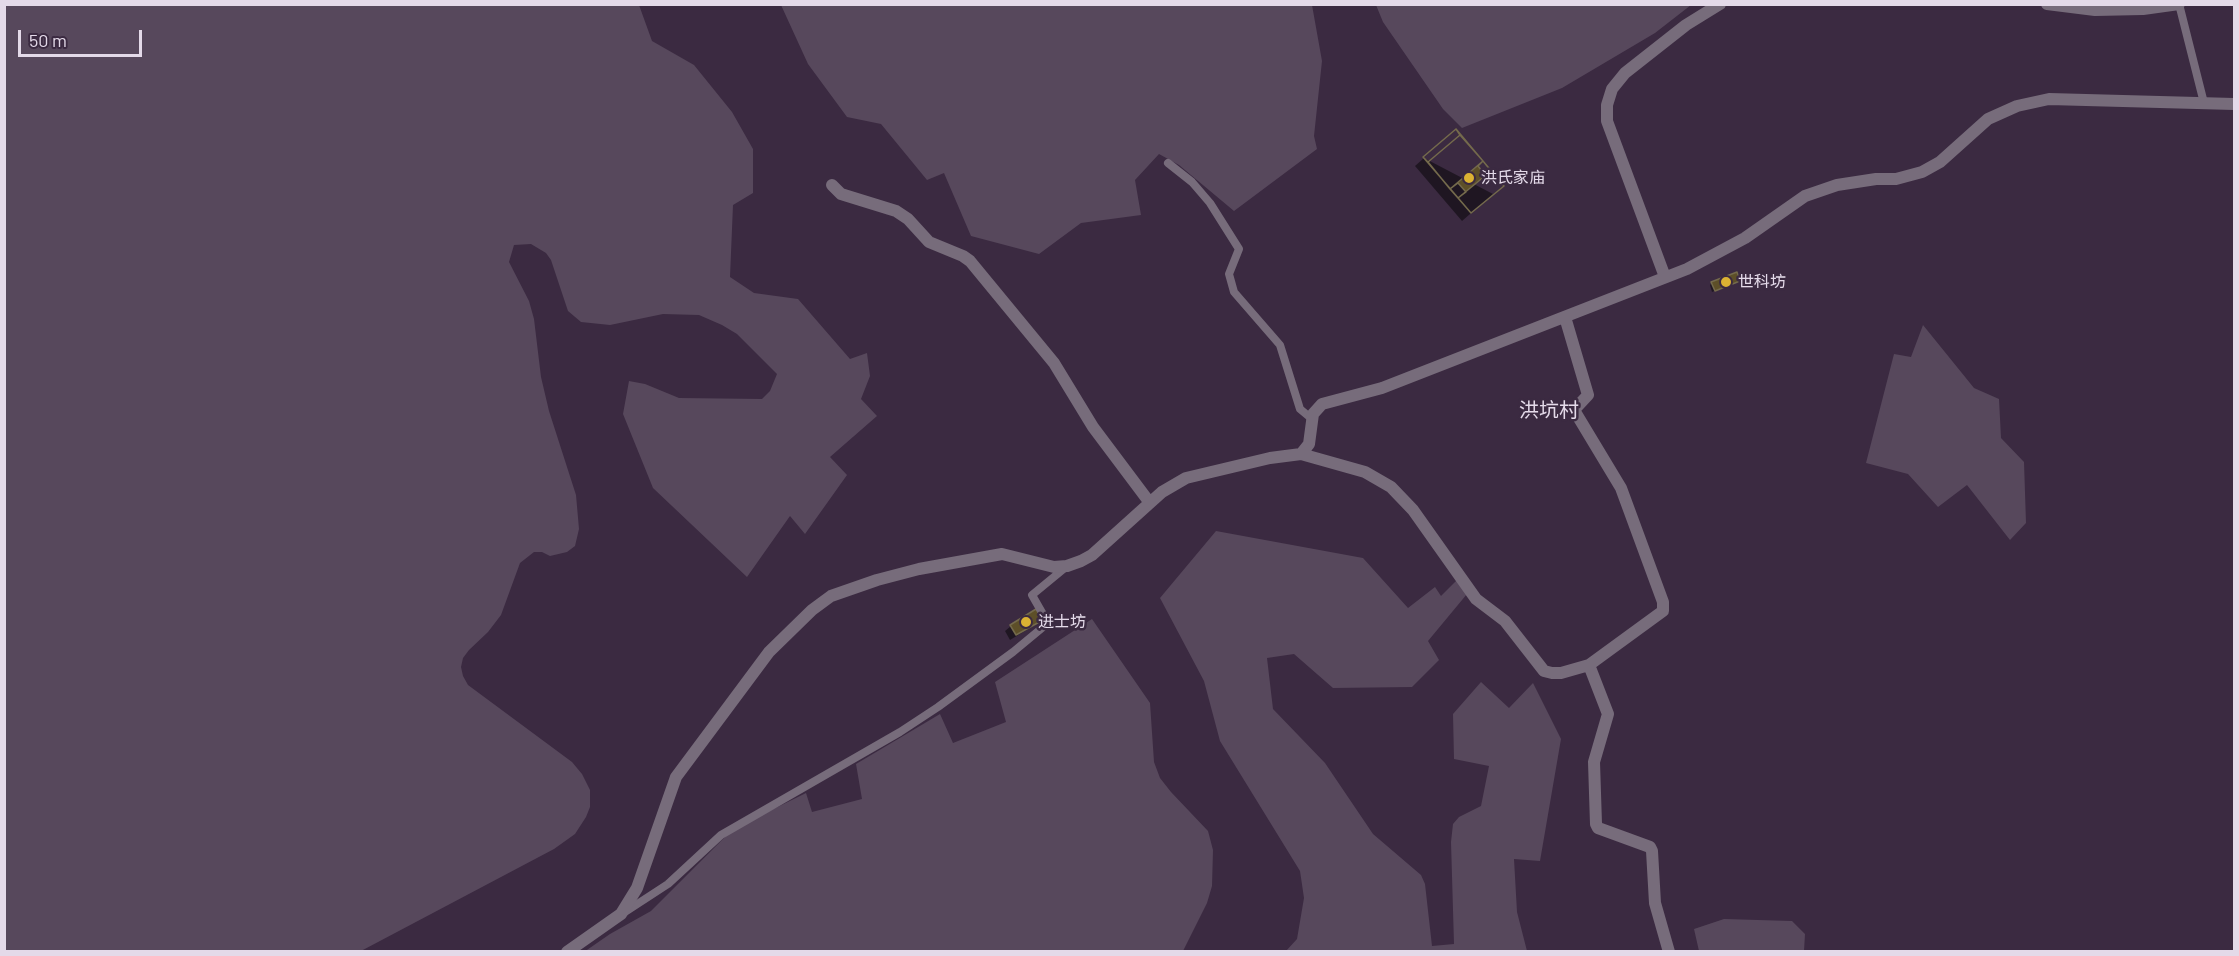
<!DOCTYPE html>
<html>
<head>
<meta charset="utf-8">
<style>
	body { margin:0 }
	#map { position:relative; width:2239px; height:956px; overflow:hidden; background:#3b2a41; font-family:Barlow,sans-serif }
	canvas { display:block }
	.frame { position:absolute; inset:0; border:6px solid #e4dae9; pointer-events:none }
	.scale { position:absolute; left:18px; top:30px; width:124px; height:27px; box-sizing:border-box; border:3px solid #e4dae9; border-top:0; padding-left:8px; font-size:18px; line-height:21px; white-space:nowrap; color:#e4dae9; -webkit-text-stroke:4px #3b2a41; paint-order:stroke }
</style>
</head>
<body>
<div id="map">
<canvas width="2239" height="956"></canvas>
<div class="frame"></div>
<div class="scale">50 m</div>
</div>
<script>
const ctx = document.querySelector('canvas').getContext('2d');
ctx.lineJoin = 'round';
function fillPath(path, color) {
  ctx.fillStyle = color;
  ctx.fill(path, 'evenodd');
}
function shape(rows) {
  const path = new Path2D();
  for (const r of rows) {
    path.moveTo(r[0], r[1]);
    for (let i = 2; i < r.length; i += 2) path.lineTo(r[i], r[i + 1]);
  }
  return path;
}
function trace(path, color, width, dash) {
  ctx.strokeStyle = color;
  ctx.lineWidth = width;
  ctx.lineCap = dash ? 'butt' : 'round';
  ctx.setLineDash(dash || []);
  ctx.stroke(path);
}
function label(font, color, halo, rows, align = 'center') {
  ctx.font = font + ' Barlow,"Noto Sans SC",sans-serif';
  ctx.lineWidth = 5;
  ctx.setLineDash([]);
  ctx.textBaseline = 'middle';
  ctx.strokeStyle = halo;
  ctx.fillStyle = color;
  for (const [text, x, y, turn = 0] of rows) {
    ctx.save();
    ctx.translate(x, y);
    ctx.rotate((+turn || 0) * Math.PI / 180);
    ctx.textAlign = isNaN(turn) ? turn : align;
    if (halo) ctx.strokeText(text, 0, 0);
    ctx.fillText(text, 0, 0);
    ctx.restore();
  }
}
fillPath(shape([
	[5,4,639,5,652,41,694,65,732,112,753,149,753,193,733,205,730,277,754,293,798,299,850,359,867,353,870,376,861,399,877,416,830,457,847,475,805,534,790,516,747,577,653,488,623,414,629,381,645,384,679,398,762,399,770,391,777,374,737,334,722,325,699,315,663,314,610,325,581,322,568,311,551,260,546,253,531,244,514,245,509,262,529,301,534,319,541,377,549,411,576,495,579,529,575,546,567,552,550,556,542,552,534,552,520,563,501,615,488,632,469,650,463,658,461,667,463,676,468,685,572,762,582,774,590,790,590,807,586,817,575,834,554,849,361,951,5,951],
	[781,5,1312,5,1322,61,1314,136,1317,149,1234,211,1179,165,1159,154,1135,180,1141,215,1081,223,1039,254,971,236,944,173,927,180,881,124,847,117,808,64],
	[1376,5,1691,5,1655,33,1562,88,1462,128,1443,109,1383,22],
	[1923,325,1974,388,1999,399,2001,438,2024,462,2026,523,2010,540,1967,485,1938,507,1908,474,1866,463,1894,354,1911,357],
	[1216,531,1363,558,1408,608,1435,587,1441,596,1457,580,1467,594,1428,641,1439,660,1412,687,1333,688,1294,654,1267,658,1273,709,1325,763,1373,834,1421,875,1425,884,1432,946,1454,944,1451,842,1453,824,1459,817,1481,806,1489,766,1454,759,1453,714,1481,682,1509,708,1533,683,1561,739,1540,861,1514,859,1517,912,1527,951,1286,951,1297,939,1304,898,1300,871,1220,741,1204,681,1160,598],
	[1092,619,1150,703,1154,762,1160,778,1171,792,1208,831,1213,850,1212,886,1207,903,1183,951,584,952,610,934,651,911,733,829,806,793,812,812,862,799,856,764,940,714,953,743,1006,722,995,682],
	[1724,919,1792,921,1805,934,1804,951,1699,951,1694,929]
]), '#57485c');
fillPath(shape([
	[1424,158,1493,194,1462,221,1415,166],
	[1738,281,1712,292,1710,285,1712,283],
	[1041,619,1035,625,1010,640,1005,631,1011,626]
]), '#0007');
const building = shape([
	[1456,129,1504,186,1471,213,1423,157,1456,129],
	[1456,129,1460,135,1428,162,1423,157,1456,129],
	[1460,135,1483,161,1450,189,1428,162,1460,135],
	[1483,161,1491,171,1485,175,1478,166,1483,161],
	[1491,171,1504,186,1471,213,1458,198,1491,171],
	[1458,183,1466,192,1458,198,1450,189,1458,183],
	[1737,272,1740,281,1715,291,1711,282,1737,272],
	[1036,609,1043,620,1016,635,1010,625,1036,609]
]);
fillPath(building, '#5d4f28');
trace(building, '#746a4c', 1.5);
trace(shape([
	[2179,4,2204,103],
	[1168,163,1192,182,1210,203,1239,249,1229,274,1234,292,1280,345,1300,409,1312,419],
	[622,914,668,884,721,835,900,732,938,707,1013,652,1048,623,1032,595,1066,567]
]), '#776c7b', 8);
trace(shape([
	[2047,4,2095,10,2143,9,2179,4],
	[832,185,841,194,896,211,908,219,929,242,963,256,970,261,1054,363,1093,427,1150,503],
	[1665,277,1607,121,1607,105,1612,89,1625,73,1686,25,1720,4],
	[1301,454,1365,472,1391,487,1413,510,1476,599,1505,621,1544,671,1552,673,1561,673,1589,665,1663,611,1663,602,1621,488,1574,410,1588,395,1565,317],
	[1589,665,1608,714,1594,762,1596,824,1598,828,1650,847,1652,851,1655,903,1669,952],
	[567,952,621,914,637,888,676,777,769,652,812,610,831,596,877,580,919,569,1002,554,1054,567,1067,566,1081,561,1092,555,1162,492,1186,478,1270,458,1301,454,1309,444,1313,414,1322,404,1382,388,1687,269,1745,238,1805,196,1837,185,1876,179,1896,179,1922,172,1940,162,1988,119,2017,106,2049,99,2234,104]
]), '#776c7b', 12);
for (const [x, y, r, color] of [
	[1469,178,6,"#dbb233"],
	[1726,282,6,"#dbb233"],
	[1026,622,6,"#dbb233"]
]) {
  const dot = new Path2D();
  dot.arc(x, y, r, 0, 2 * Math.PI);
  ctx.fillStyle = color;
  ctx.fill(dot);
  trace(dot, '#3b2a41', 2);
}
label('16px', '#e4dae9', '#3b2a41', [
	["洪氏家庙",1481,178],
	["世科坊",1738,282],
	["进士坊",1038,622]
], 'left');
label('20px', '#e4dae9', '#3b2a41', [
	["洪坑村",1549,410]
]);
</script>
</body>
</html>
